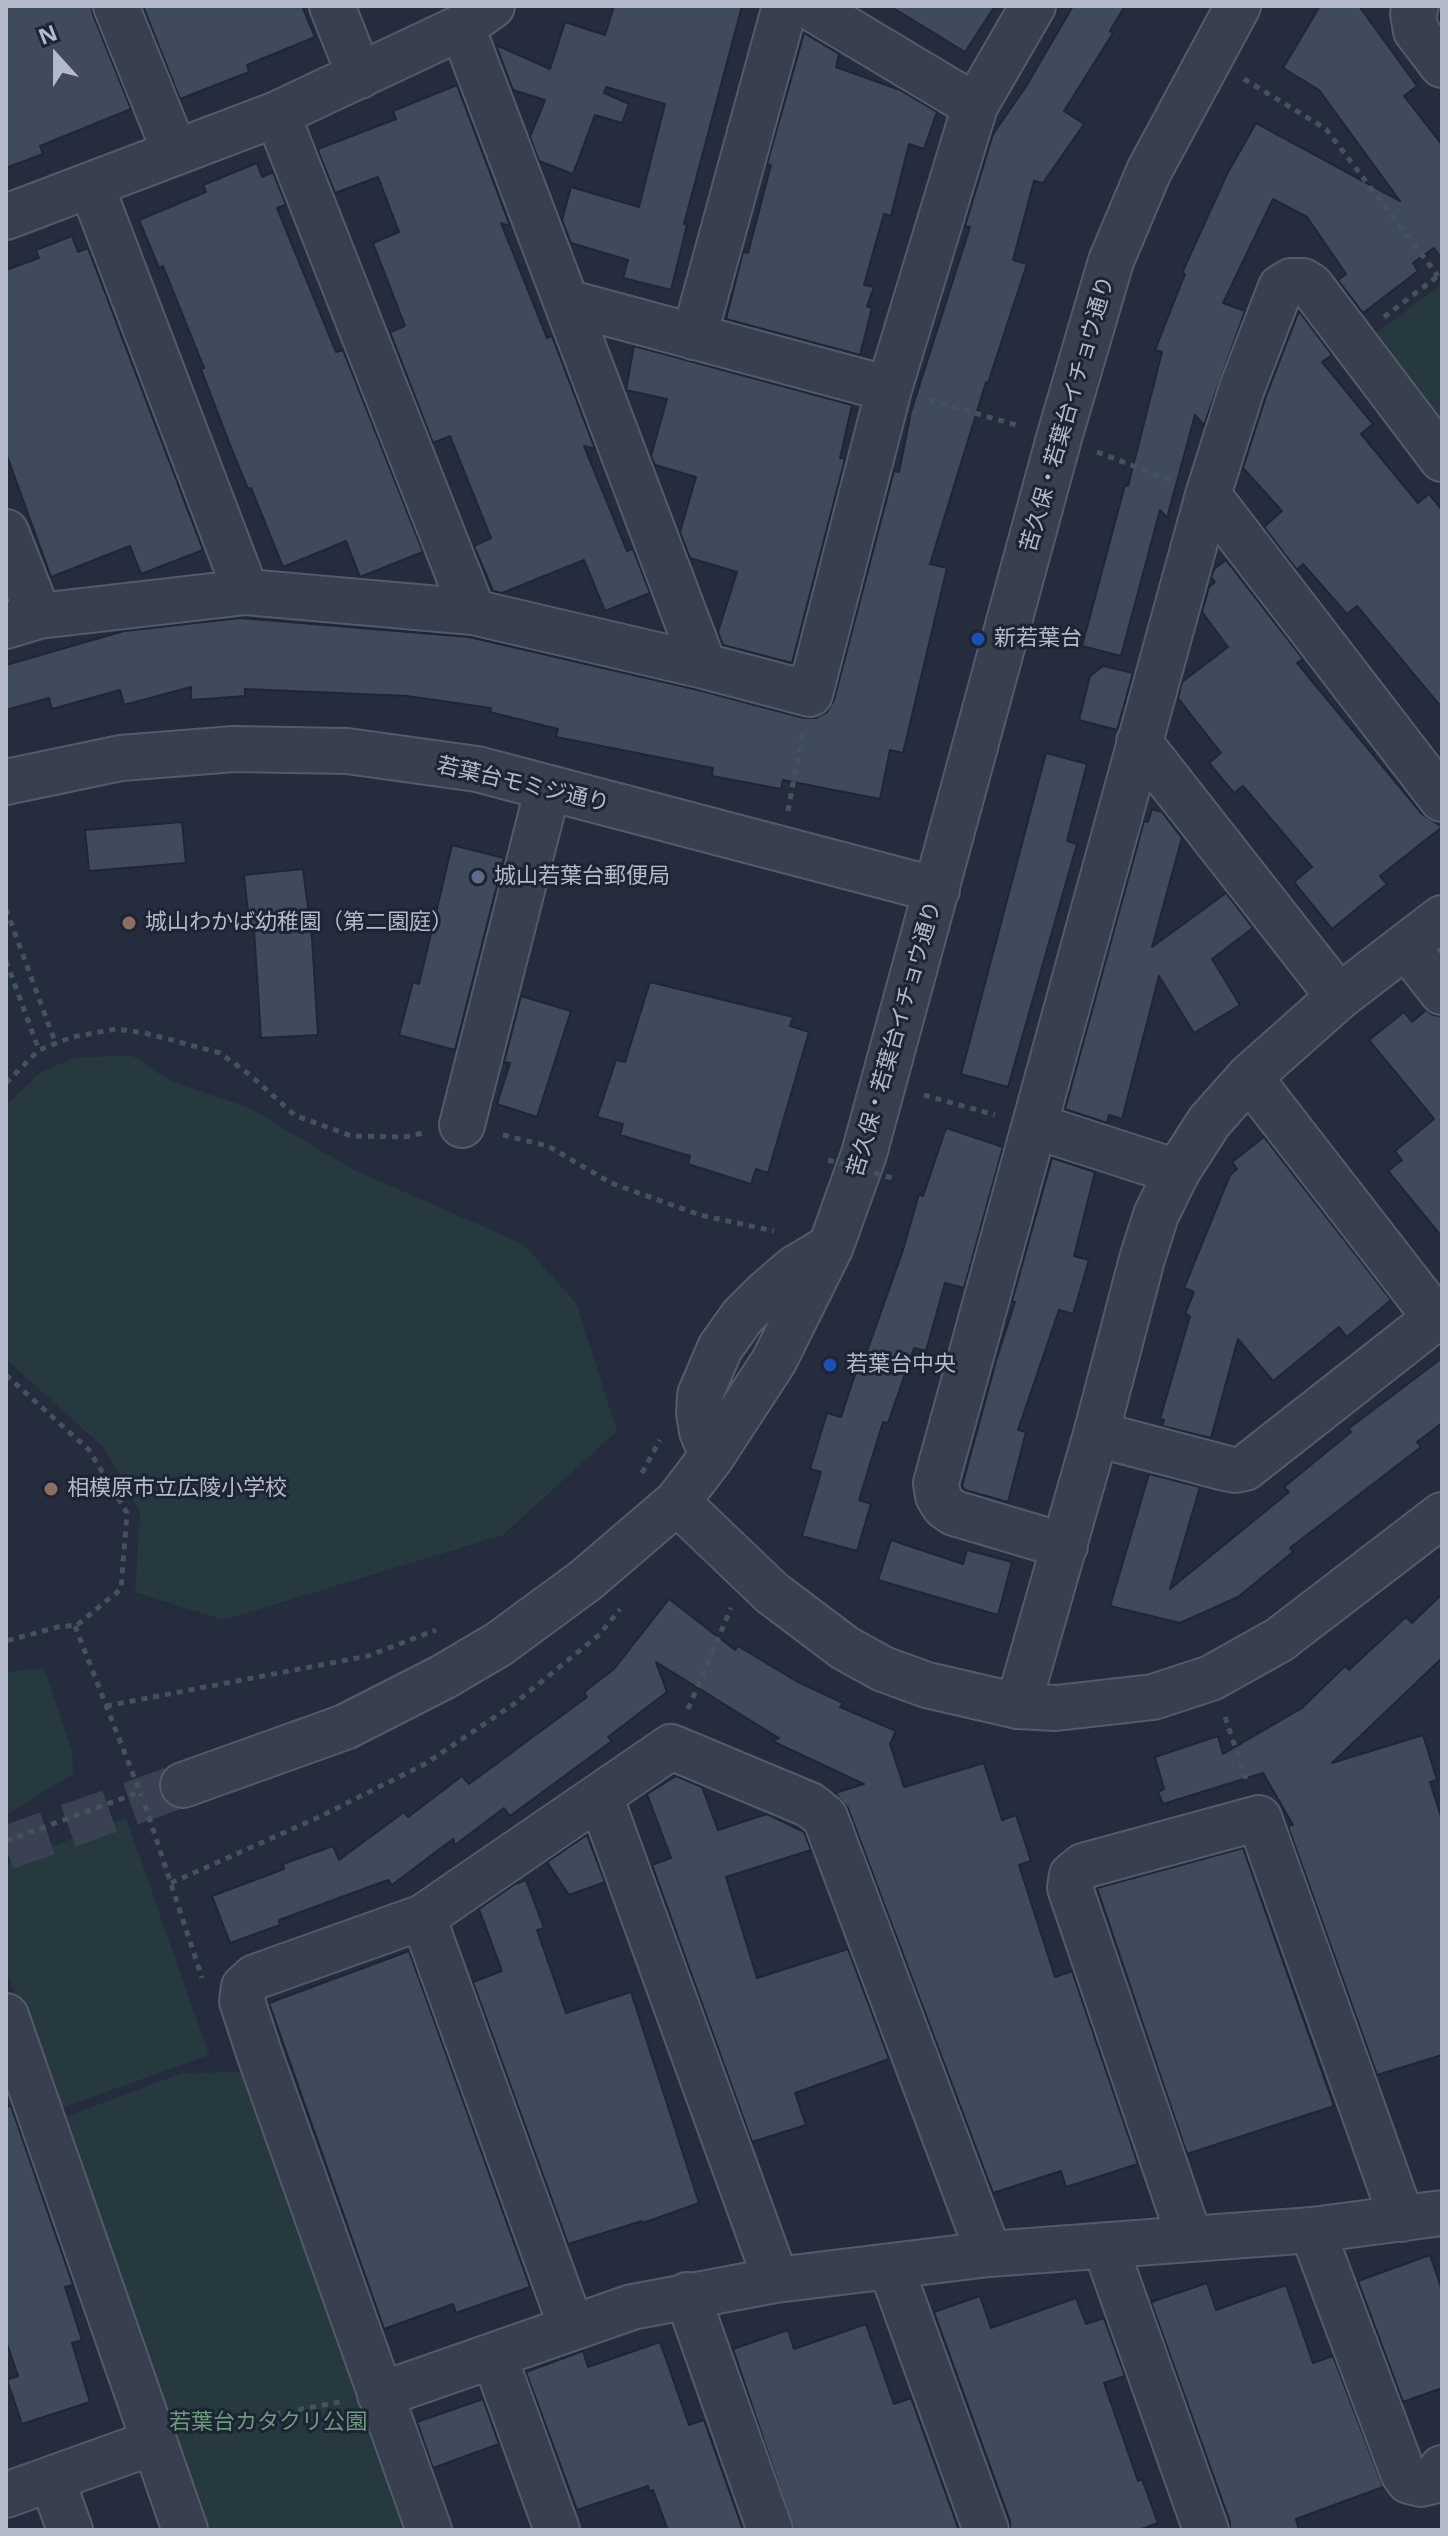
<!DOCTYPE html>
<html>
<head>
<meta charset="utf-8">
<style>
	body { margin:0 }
	#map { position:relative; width:1448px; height:2536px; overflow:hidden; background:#242c3e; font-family:"Open Sans",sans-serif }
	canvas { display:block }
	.frame { position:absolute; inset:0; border:8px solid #b4bac9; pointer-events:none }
	.north { position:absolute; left:16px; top:16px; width:80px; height:80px; -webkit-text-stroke:6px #1d2433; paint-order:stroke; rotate:339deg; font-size:22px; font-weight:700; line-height:32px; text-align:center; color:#b4bac9 }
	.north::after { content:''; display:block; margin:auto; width:28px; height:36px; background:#b4bac9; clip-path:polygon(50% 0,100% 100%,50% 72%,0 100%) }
</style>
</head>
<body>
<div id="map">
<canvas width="1448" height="2536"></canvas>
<div class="frame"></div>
<div class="north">N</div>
</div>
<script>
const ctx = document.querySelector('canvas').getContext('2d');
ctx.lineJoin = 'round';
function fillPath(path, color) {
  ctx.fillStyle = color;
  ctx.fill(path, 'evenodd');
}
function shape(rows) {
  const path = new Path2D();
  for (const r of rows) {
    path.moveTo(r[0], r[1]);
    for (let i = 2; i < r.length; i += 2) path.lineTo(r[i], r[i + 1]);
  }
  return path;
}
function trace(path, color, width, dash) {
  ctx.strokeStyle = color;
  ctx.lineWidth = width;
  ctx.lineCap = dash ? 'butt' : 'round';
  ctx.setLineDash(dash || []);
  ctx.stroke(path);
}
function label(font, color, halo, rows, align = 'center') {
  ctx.font = font + ' "Open Sans","Noto Sans JP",sans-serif';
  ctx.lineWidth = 6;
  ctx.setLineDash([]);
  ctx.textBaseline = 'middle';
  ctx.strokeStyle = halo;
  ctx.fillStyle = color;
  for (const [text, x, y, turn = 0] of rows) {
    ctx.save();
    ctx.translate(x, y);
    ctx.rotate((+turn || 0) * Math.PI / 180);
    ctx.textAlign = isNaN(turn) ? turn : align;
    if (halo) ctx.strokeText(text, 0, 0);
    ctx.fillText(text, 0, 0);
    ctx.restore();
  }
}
fillPath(shape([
	[1442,284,1442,438,1366,340],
	[131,1055,170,1081,250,1108,352,1169,523,1244,576,1303,617,1431,503,1535,223,1620,135,1592,140,1511,104,1448,6,1359,6,1105,41,1072,74,1058],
	[44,1668,72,1751,73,1774,6,1815,6,1672],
	[126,1818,209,2055,56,2110,6,1969,6,1864],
	[244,2072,409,2530,202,2530,60,2119,182,2073]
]), '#26393f');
const building = shape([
	[6,6,92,6,93,15,131,109,40,146,43,154,6,168,6,6],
	[143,6,302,6,315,37,247,65,249,72,180,99,143,6],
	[614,6,742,6,684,224,687,225,671,290,623,278,628,260,571,243,562,220,571,187,639,207,665,104,606,87,604,93,629,104,622,123,595,115,573,174,539,161,530,137,545,100,513,90,496,45,550,69,565,22,605,35,614,6],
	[890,6,995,6,965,52,890,6],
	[1073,6,1125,6,1110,31,1113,33,1064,111,1084,124,1043,183,1034,181,1013,260,1027,264,988,383,986,382,930,564,947,568,903,753,890,750,880,799,783,780,781,789,712,776,713,768,556,737,558,729,490,712,491,708,407,696,245,689,245,696,191,700,191,687,124,705,120,690,52,709,49,698,6,710,6,665,124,631,240,618,469,637,698,690,804,718,816,718,827,712,834,700,894,471,899,472,911,412,970,227,965,226,993,134,1025,88,1073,6],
	[1320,6,1359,6,1417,86,1404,96,1442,145,1442,259,1434,248,1413,263,1418,271,1363,313,1338,280,1346,274,1307,217,1273,199,1223,303,1245,311,1204,425,1195,415,1167,518,1160,510,1121,656,1082,646,1125,485,1128,486,1162,352,1155,350,1185,274,1182,273,1227,174,1256,123,1400,201,1319,90,1283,68,1320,6],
	[804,33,839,54,836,67,900,90,937,112,924,149,909,144,891,216,884,214,864,285,874,287,867,306,872,308,860,355,726,319,743,252,748,253,771,165,767,164,804,33],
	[457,85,510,226,501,223,547,338,552,336,595,449,584,446,627,551,633,549,650,593,605,611,584,560,502,593,493,591,474,546,491,538,450,436,433,443,390,332,405,326,373,243,399,232,378,177,335,193,319,153,318,149,396,119,393,111,457,85],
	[257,163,262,177,273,172,286,205,277,208,336,352,343,350,423,552,360,577,346,541,283,567,251,488,248,489,230,445,201,369,204,368,163,266,159,268,139,220,206,192,203,185,257,163],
	[72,236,78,252,88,248,203,550,141,574,130,546,51,577,6,453,6,270,39,258,36,250,72,236],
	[1299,311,1332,355,1322,362,1373,424,1361,434,1418,503,1429,494,1442,510,1442,708,1357,606,1347,614,1303,564,1297,570,1264,527,1282,511,1243,468,1266,396,1299,311],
	[634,346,852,405,840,458,845,459,792,663,723,645,718,632,737,572,690,558,680,532,696,477,655,465,651,456,667,399,626,390,634,346],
	[1226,560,1303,659,1297,663,1422,814,1442,827,1380,876,1387,884,1332,929,1294,882,1312,867,1243,786,1234,793,1209,763,1221,753,1178,698,1182,682,1228,647,1202,612,1209,587,1215,582,1211,577,1214,569,1226,560],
	[1103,666,1133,673,1117,730,1079,720,1090,676,1103,666],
	[1046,753,1087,764,1067,841,1077,844,1008,1087,961,1074,1046,753],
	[1152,809,1162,812,1182,838,1152,947,1226,893,1253,928,1212,959,1240,1005,1194,1033,1159,976,1122,1119,1109,1115,1107,1123,1065,1109,1144,821,1148,822,1152,809],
	[182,822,186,863,89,871,85,830,182,822],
	[452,845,504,858,455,1050,399,1035,413,982,419,984,452,845],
	[303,869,312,938,318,1035,261,1038,254,930,250,930,244,875,303,869],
	[650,982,793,1017,790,1026,809,1032,768,1173,756,1169,751,1184,688,1164,690,1156,620,1135,623,1124,597,1117,616,1060,625,1062,650,982],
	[521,996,571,1011,537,1117,497,1104,510,1063,504,1062,521,996],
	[1426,1010,1433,1015,1442,1016,1442,1237,1388,1171,1402,1160,1395,1151,1434,1119,1369,1040,1404,1012,1412,1022,1426,1010],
	[946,1128,1003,1147,964,1288,945,1283,926,1351,914,1348,888,1423,883,1422,859,1500,871,1504,857,1551,802,1536,821,1472,810,1469,827,1413,841,1417,862,1353,866,1354,903,1250,919,1194,923,1196,946,1128],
	[1264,1137,1391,1300,1347,1337,1339,1327,1273,1381,1238,1339,1211,1438,1162,1426,1164,1420,1160,1419,1190,1316,1185,1314,1194,1292,1184,1288,1230,1175,1237,1169,1232,1162,1264,1137],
	[1052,1158,1095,1172,1074,1256,1089,1260,1073,1314,1059,1310,1018,1430,1026,1432,1008,1502,965,1490,962,1486,996,1361,1015,1302,1012,1301,1052,1158],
	[1442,1358,1442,1423,1417,1442,1421,1447,1290,1548,1293,1552,1238,1597,1180,1623,1110,1606,1149,1474,1200,1487,1170,1589,1289,1492,1284,1487,1351,1432,1348,1429,1442,1358],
	[891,1540,963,1564,967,1550,1012,1562,998,1615,878,1580,891,1540],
	[1442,1594,1442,1658,1332,1763,1423,1735,1437,1780,1430,1782,1442,1820,1442,2055,1377,2075,1288,1826,1293,1825,1263,1773,1163,1804,1158,1792,1164,1789,1155,1757,1218,1736,1223,1754,1302,1708,1345,1666,1349,1670,1406,1617,1412,1623,1442,1594],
	[669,1599,735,1650,738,1646,796,1681,843,1703,840,1707,896,1731,890,1744,904,1787,984,1763,1002,1820,1016,1815,1031,1861,1019,1865,1055,1977,1072,1971,1138,2164,1066,2187,1061,2171,993,2193,848,1808,835,1793,864,1784,772,1741,779,1738,656,1662,667,1692,608,1737,612,1741,510,1816,504,1808,455,1845,453,1839,392,1885,388,1880,279,1920,280,1925,230,1943,212,1896,284,1869,283,1864,333,1846,339,1860,404,1812,408,1817,462,1776,469,1784,587,1697,584,1692,614,1669,669,1599],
	[676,1776,702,1787,718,1830,767,1814,804,1832,811,1850,726,1877,757,1978,848,1949,889,2059,795,2093,806,2125,752,2142,652,1865,671,1858,647,1794,676,1776],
	[587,1835,605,1882,569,1895,547,1862,587,1835],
	[1243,1848,1334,2106,1187,2154,1097,1888,1243,1848],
	[526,1880,544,1928,537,1930,566,2013,631,1992,699,2203,643,2223,642,2221,568,2244,473,1982,502,1971,479,1909,515,1884,526,1880],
	[409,1951,530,2287,456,2313,453,2304,384,2329,269,2003,409,1951],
	[11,2106,73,2285,65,2287,82,2340,72,2343,90,2402,22,2424,7,2380,18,2376,6,2341,6,2107,11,2106],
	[1430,2255,1442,2290,1442,2388,1403,2402,1358,2281,1430,2255],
	[1207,2283,1216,2310,1286,2285,1313,2363,1333,2356,1383,2487,1296,2519,1299,2530,1230,2530,1230,2522,1151,2302,1207,2283],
	[980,2296,991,2328,1076,2298,1086,2324,1104,2318,1125,2376,1104,2383,1138,2481,1142,2479,1158,2523,1139,2530,1010,2530,1010,2521,934,2312,980,2296],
	[866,2324,894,2404,911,2398,959,2530,794,2530,733,2349,788,2330,794,2349,866,2324],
	[660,2342,689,2425,704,2420,743,2530,668,2530,653,2490,649,2491,648,2486,577,2510,526,2372,583,2351,588,2367,660,2342],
	[483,2399,499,2444,433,2468,417,2422,483,2399]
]);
fillPath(building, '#404a5d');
trace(building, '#1f2635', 2);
trace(shape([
	[6,1848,183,1785]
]), '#3a4153', 44, [44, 22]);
const minor = shape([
	[116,6,175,152],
	[332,6,360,76],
	[808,6,975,106],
	[1416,6,1413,13,1416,31,1442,65],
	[462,27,704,666],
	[277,114,473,612],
	[91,185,246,592],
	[6,217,277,114,462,27,492,6],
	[566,302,889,389],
	[694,337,785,6],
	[1208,495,1442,799],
	[6,532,39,616],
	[6,626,39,616,246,592,473,612,704,666,810,694,889,389,975,106,1033,6],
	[1139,742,1339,997],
	[6,782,121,758,234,749,347,751,477,769,937,890],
	[1406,946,1442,992],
	[462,1125,548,788],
	[1035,1126,1177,1172],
	[1096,1434,1225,1468,1235,1470,1245,1468,1436,1318,1249,1077],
	[712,1456,702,1431,699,1413,700,1395,720,1348,742,1317,766,1293,795,1268,830,1247],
	[677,1502,772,1593,845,1648,883,1669,927,1685,1018,1706,1056,1708,1153,1697,1211,1678,1279,1640,1442,1515],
	[1065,1546,954,1513,944,1506,938,1496,936,1483,1208,495,1242,388,1281,287,1291,281,1303,281,1311,286,1442,459],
	[1018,1706,1096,1434,1142,1259,1156,1215,1177,1172,1209,1122,1249,1077,1339,997,1442,918],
	[183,1785,345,1727,443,1677,499,1644,586,1580,677,1502,712,1456,774,1361,831,1246,864,1154,1059,438,1111,261,1149,171,1238,6],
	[600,1796,776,2280],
	[423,1917,571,2326],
	[6,2016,185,2530],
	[1312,2230,1403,2473,1409,2481,1421,2484,1433,2481,1442,2468],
	[1190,2239,1070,1888,1072,1875,1083,1866,1259,1818,1402,2219],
	[1105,2246,1206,2530],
	[891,2268,986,2530],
	[687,2295,770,2530],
	[494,2356,557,2530],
	[380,2395,632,2307,776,2280,989,2254,1312,2230,1442,2213],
	[52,2480,70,2530],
	[6,2495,154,2442],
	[429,2530,259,2053,242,2001,244,1987,255,1977,423,1917,671,1747,810,1805,825,1817,989,2254]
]);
trace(minor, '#535a69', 48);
trace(shape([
	[1244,79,1326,129,1438,276],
	[1384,317,1442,273],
	[929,400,1020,426],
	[1097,452,1170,480],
	[788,811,802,734],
	[6,909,55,1042],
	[6,961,39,1050],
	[6,1083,39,1050,72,1037,116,1029,145,1033,220,1053,250,1075,296,1116,352,1136,404,1137,423,1133],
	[924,1095,995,1115],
	[503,1135,548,1146,611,1183,700,1215,774,1231],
	[6,1375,89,1450,127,1513,121,1589,77,1625,58,1627,6,1641],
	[642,1473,660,1440],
	[75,1626,140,1792],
	[106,1706,368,1656,436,1630],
	[688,1709,731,1608],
	[1225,1717,1246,1779],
	[145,1805,202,1978],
	[6,1841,140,1792,141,1796],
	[171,1883,317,1818,425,1764,514,1704,600,1634,620,1609],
	[192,2429,340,2402]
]), '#415559', 5, [6, 6]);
trace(minor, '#383f4e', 44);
trace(shape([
	[828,1160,892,1178]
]), '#415559', 5, [6, 6]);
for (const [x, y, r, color] of [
	[978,639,8,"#1a4fb4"],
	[478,877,8,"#5c6f8a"],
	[129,923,8,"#8d6e63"],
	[830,1365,8,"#1a4fb4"],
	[51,1489,8,"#8d6e63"]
]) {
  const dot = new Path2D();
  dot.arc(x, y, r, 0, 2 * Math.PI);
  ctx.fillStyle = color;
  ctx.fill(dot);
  trace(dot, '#1d2433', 3);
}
label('22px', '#b4bac9', '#1d2433', [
	["苦久保・若葉台イチョウ通り",1068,414,-74],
	["若葉台モミジ通り",523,785,13],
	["苦久保・若葉台イチョウ通り",895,1039,-74]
]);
label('22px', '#b4bac9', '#1d2433', [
	["新若葉台",994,639],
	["城山若葉台郵便局",494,877],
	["城山わかば幼稚園（第二園庭）",145,923],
	["若葉台中央",846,1365],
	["相模原市立広陵小学校",67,1489]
], 'left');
label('22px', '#6b9a7c', '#1d2433', [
	["若葉台カタクリ公園",268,2423]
]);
</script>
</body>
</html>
